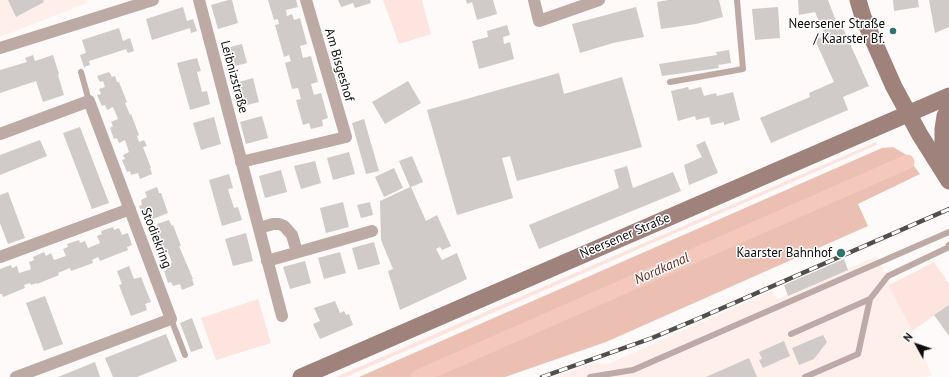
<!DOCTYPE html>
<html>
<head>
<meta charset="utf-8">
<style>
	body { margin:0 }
	#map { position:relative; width:949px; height:377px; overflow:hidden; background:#fefaf9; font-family:"PT Sans",sans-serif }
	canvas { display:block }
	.north { position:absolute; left:897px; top:325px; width:40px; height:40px; -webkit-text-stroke:3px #fff; paint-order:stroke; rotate:310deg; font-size:11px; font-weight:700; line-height:16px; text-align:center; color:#0d0b0b }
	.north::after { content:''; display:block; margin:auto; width:14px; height:18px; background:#0d0b0b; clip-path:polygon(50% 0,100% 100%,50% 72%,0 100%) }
</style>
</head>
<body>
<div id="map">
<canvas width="949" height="377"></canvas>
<div class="north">N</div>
</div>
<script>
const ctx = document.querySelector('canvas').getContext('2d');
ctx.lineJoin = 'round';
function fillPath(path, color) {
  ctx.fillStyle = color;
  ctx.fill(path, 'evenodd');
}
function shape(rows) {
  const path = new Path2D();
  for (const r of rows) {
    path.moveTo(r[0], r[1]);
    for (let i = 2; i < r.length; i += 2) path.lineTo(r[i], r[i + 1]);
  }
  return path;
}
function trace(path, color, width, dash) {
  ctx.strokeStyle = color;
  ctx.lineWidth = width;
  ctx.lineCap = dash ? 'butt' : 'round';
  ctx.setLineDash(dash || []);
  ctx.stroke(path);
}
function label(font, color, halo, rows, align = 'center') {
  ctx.font = font + ' "PT Sans",sans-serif';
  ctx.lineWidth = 3;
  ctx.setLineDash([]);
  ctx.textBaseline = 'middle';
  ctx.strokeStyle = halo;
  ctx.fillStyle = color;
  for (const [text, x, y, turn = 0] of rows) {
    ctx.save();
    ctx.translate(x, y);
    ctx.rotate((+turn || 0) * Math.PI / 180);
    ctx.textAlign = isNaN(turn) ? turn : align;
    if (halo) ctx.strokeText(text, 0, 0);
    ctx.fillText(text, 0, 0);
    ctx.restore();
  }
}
fillPath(shape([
	[0,0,85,0,87,3,0,37],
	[877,256,932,375,927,377,554,377,593,363,608,364,772,291,777,299]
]), '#ffefeb');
fillPath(shape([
	[383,0,422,0,431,34,399,44],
	[876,142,877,145,346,377,336,377],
	[934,262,949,284,949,305,912,331,889,285],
	[258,299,271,343,216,360,201,318]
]), '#fde4de');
fillPath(shape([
	[893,147,905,154,920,174,858,204,868,226,606,342,505,377,359,377,882,148]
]), '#ecbfb3');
trace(shape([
	[418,377,907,162]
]), '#f5c8bc', 15);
fillPath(shape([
	[8,0,43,0,44,2,16,17],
	[228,0,232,0,238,23,218,29,211,5],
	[268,0,296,0,298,7,286,10,287,16,292,14,294,20,300,18,307,44,300,46,303,58,311,56,318,82,311,84,314,95,321,93,328,118,322,120,323,126,311,129,309,123,303,125,296,100,301,99,298,88,292,89,285,63,291,61,289,55,284,57,275,25,279,24,278,19,274,20],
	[338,0,370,0,371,3,355,8,353,3,341,7],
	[466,0,493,0,497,14,477,20,472,2,467,4],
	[668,0,719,0,723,17,696,24,661,29,657,2],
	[798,0,828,0,839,29,843,28,869,86,843,97,848,110,771,143,760,118,810,97,809,93,834,82,815,40,825,35,815,12,799,15],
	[893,0,918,0,919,7,894,11],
	[929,0,949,0,949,27,935,33],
	[183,7,187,21,193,19,197,31,191,33,190,28,152,40,146,19],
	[636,7,644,37,613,43,580,53,572,24],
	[778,7,780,38,755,40,752,9],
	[507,25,510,35,503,37,504,44,510,42,514,59,479,69,472,41,488,37,487,31],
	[119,28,123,41,130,38,134,51,128,53,126,49,114,53,89,61,90,65,84,67,80,55,86,53,82,40],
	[242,44,247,63,227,68,222,49],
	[729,50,731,63,718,65,719,68,662,76,659,64,717,55,716,52],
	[33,55,35,61,53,55,59,74,58,75,64,95,43,102,36,81,0,93,0,70,27,62,25,58],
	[197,58,201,71,197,72,202,92,207,91,210,104,190,110,177,63],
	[109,72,112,77,115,76,117,82,119,82,127,102,125,103,130,115,131,114,139,135,137,136,139,142,144,140,147,146,143,147,151,168,150,168,152,174,140,179,138,173,131,175,130,171,127,172,122,160,125,159,123,155,129,152,125,140,119,143,117,138,114,139,110,128,113,126,111,122,118,119,113,107,107,110,105,105,102,106,97,95,101,94,99,89,105,87,103,81,100,82,97,76],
	[559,73,564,94,622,77,642,147,517,181,510,156,502,158,513,198,457,215,427,110],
	[253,78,259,102,239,107,232,84],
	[408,81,421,103,385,124,372,102],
	[688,87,689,90,701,87,704,96,716,93,717,96,733,92,740,120,724,125,724,122,711,125,709,117,696,120,695,116,678,121,671,91],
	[262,116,268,138,246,144,240,122],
	[214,117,221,144,201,150,193,123],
	[364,119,379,171,366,174,352,123],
	[80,127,109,203,92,209,63,133],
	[40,140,47,156,0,175,0,155],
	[705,141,718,173,689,185,684,165,702,157,696,145],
	[349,152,355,174,333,180,327,158],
	[412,156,423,182,411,187,426,221,437,215,451,246,442,250,440,247,436,249,442,260,457,253,467,279,400,310,388,271,393,269,381,240,380,201,410,187,399,161],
	[315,161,321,183,301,189,294,166],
	[627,166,633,188,673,172,681,191,539,249,529,225,619,188,614,170],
	[394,168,403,188,384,197,375,177],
	[281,170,287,192,265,198,259,176],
	[229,174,233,188,228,189,234,208,238,207,242,220,222,226,209,180],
	[157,187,159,193,161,193,168,213,148,221,147,216,144,217,139,206,142,205,141,200,147,197,145,192],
	[8,192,25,238,8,244,0,223,0,195],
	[343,202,349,227,326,233,320,208],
	[370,202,373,215,361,218,357,205],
	[169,220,172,226,173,225,181,246,179,246,193,279,192,279,194,285,182,290,180,284,173,286,171,282,168,283,164,271,167,270,165,266,172,263,170,257,167,251,161,253,159,249,156,250,152,238,155,237,153,233,159,230,157,224],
	[113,227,114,230,119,228,122,235,128,233,132,245,127,247,128,250,100,261,98,257,92,260,93,263,71,271,70,268,58,273,59,275,37,284,37,283,31,285,30,283,24,285,25,288,3,297,2,294,0,294,0,269,11,265,12,268,17,266,19,273,29,270,31,269,29,262,34,260,33,257,44,252,46,256,51,253,54,260,66,256,63,249,68,247,67,244,79,240,80,243,85,241,88,248,100,243,97,236,102,234,101,231],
	[246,233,253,261,233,266,225,239],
	[374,242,380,264,358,270,352,248],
	[340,252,346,273,324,279,318,258],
	[844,259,848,270,788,296,784,285],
	[305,261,311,283,290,289,283,267],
	[129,266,134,279,141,277,151,302,145,304,147,310,131,316,119,285,122,284,117,271],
	[45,296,63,344,44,351,26,303],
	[335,301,340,313,344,311,346,315,349,314,353,325,320,339,313,324,320,321,314,308],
	[949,305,949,336,934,315],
	[192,318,203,348,191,352,180,323],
	[166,334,177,361,137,377,113,377,105,358],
	[823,335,827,342,814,359,799,365,792,348],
	[784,341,790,356,763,368,759,360,762,359,759,352],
	[749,358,757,377,706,377],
	[95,362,100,377,58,377]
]), '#d0cac8');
trace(shape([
	[81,72,89,101],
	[670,82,743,69,737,0],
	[171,319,185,355],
	[791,334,870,299],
	[590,377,633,370,949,232],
	[805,377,858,354,870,299,888,276,947,248,949,245]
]), '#beaaa5', 6);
trace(shape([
	[199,0,282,316],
	[534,0,539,21,599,0],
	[0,48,153,0],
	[0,134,89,101,171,319,16,377],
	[241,162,346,137,306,0],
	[259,228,273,224,279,224,284,226,292,235,297,252],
	[0,257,130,209],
	[267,261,372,231]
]), '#beaaa5', 12);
trace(shape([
	[858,0,863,17,894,87,920,135,949,181],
	[949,109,945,116,943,129,943,142,949,160],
	[301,377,949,96]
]), '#9f827b', 17);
const rail = shape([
	[542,377,652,338,695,320,949,209]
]);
trace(rail, '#514f4e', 4.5);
trace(rail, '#fff', 3, [9]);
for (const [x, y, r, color] of [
	[893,31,4,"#2e756d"],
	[841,253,5,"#2e756d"]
]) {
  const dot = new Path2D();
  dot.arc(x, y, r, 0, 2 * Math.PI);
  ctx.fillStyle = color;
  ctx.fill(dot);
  trace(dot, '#fff', 1.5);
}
label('13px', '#0d0b0b', '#fff', [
	["Neersener Straße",885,24],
	["/ Kaarster Bf.",885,39],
	["Kaarster Bahnhof",832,253]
], 'right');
label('13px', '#0d0b0b', '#fff', [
	["Am Bisgeshof",339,65,74],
	["Leibnizstraße",234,77,75],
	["Neersener Straße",625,236,-23],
	["Stodiekring",156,238,69]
]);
label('italic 14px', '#672f21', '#fff', [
	["Nordkanal",662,269,-24]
]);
</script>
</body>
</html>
